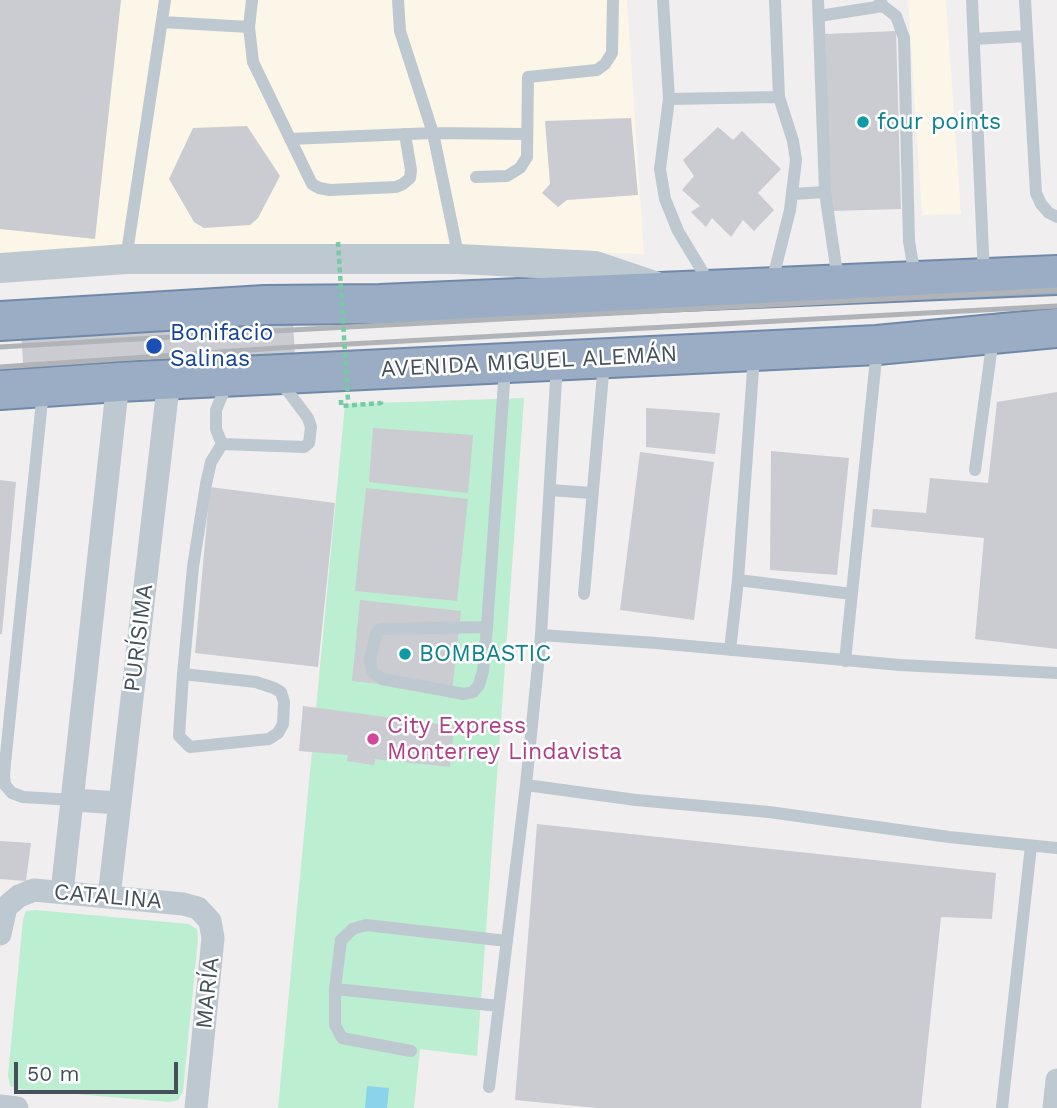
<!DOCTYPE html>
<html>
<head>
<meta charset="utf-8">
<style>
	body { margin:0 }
	#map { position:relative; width:1057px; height:1108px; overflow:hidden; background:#f0eeee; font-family:"Work Sans",sans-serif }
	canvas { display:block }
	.scale { position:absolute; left:14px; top:1062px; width:164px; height:32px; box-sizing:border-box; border:4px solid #46505b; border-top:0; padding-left:9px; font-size:21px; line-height:24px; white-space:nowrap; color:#46505b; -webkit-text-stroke:5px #fff; paint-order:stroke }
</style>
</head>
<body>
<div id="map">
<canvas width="1057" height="1108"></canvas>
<div class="scale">50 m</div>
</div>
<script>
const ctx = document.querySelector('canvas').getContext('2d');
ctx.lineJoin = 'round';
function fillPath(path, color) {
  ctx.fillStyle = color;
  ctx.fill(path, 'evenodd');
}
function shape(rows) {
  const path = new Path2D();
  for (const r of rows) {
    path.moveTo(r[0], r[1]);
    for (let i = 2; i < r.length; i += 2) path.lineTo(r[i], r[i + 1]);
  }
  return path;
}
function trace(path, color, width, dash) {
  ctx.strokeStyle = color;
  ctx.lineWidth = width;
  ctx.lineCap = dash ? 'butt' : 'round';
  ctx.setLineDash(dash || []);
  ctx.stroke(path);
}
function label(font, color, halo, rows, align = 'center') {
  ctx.font = font + ' "Work Sans",sans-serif';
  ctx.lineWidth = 5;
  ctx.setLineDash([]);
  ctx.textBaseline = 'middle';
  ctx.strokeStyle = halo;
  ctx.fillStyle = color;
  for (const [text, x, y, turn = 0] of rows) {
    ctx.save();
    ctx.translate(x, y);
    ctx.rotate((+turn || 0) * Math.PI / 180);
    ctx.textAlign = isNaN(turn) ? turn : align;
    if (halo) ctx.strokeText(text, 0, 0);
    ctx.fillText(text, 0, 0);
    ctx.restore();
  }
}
fillPath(shape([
	[0,0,627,0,644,254,300,245,0,257],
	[908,0,946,0,961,214,922,215]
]), '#fbf6e7');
fillPath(shape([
	[524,398,477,1056,420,1049,414,1108,278,1108,345,404],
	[36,910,188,924,197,929,198,939,183,1091,178,1100,169,1102,18,1089,10,1086,8,1075,23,920,26,911]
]), '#bceed1');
fillPath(shape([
	[367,1086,389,1088,387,1108,365,1108]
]), '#8ad3ea');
fillPath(shape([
	[0,0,121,0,95,239,0,229],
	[896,31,901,209,830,211,825,34],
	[631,118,638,195,567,200,558,207,542,193,550,184,545,121],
	[247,126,280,176,258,218,250,225,204,228,194,222,169,179,193,128],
	[718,127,733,140,742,131,781,169,758,193,774,210,754,231,743,220,731,237,712,218,706,227,691,212,700,206,682,190,694,176,683,160],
	[292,302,296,376,25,391,20,318],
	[1057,392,1057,649,975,639,984,538,871,527,873,509,926,513,930,478,988,483,997,402],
	[646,408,720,413,715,454,646,447],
	[373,428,473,435,468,493,369,482],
	[771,451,849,458,837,575,770,570],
	[640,452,714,462,694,620,620,610],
	[0,480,16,482,2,634,0,634],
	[210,487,335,503,318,667,195,653],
	[366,488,468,499,457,601,355,591],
	[360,600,461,611,452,692,352,681],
	[303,706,454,726,450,767,375,759,374,765,347,761,348,755,299,751],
	[537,824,996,873,992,919,941,917,921,1108,597,1108,515,1100],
	[0,841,31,843,26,881,0,879]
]), '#caccd2');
const trunk = shape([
	[0,321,265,305,380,304,1057,275],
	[0,390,118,382,877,345,1057,328]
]);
trace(trunk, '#7189a8', 42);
trace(shape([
	[341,400,341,406,381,403,381,399]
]), '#75cba3', 4.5, [5, 3.5]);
trace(shape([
	[252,0,249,27,253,62,312,184,319,188,330,190,396,187,403,184,410,178,411,170,405,134],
	[398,0,400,31,433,133,459,259],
	[663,0,669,99,660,169,665,199,678,231,710,284],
	[818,0,825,192,838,280],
	[880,0,883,6,896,16,904,38,909,241,915,277],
	[972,0,984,276],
	[1025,0,1036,193,1041,204,1049,213,1057,217],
	[819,16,883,6],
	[162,22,249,27],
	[974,39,1027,36],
	[669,99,779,97],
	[290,139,433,133,527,134],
	[476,177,507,176,520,168,527,157,528,77,597,70,605,64,612,53,613,0],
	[793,194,825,192],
	[126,259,165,0],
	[772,282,790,210,796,160,793,141,779,97,775,0],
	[43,391,4,774,5,785,12,793,23,797,74,800],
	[222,444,304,447,309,443,311,427,308,418,290,394,279,382],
	[222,444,216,429,216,410,228,381],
	[975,470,993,338],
	[550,490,592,493],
	[738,580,852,594],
	[584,594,604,362],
	[487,627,380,629,376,633,370,660,372,671,382,679,464,694,473,692,479,685,483,671,487,627,505,368],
	[541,635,656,643,900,665,1057,673],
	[730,650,738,580,754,356],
	[845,661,877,349],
	[183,674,256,682,274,688,281,692,284,702,283,724,278,733,269,739,190,747,179,736,183,674,193,567,206,484,211,462,222,444],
	[526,785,636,800,769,812,949,837,1057,848],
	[335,989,499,1006],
	[411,1051,342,1038,335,1025,335,989,341,940,353,929,366,925,507,941],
	[489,1087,526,785,541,635,557,363],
	[1002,1108,1031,846]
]), '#bec8d0', 12);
trace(shape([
	[74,800,119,803],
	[62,892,118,382],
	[109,897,169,379],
	[0,934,6,907,19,896,34,890,183,904,198,908,210,921,213,938,196,1108],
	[0,1106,17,1108],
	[1054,1108,1057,1080]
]), '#bec8d0', 23);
trace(shape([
	[0,268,126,259,459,259,595,266,657,287]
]), '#bec8d0', 30);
trace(trunk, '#9aadc4', 38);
trace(shape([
	[0,347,291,330,1057,290],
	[0,367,293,347,1057,306]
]), '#b0b3b8', 5);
trace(shape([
	[338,242,348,400]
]), '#75cba3', 4.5, [5, 3.5]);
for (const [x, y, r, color] of [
	[863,122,7,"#0f9aa8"],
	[154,346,9,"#1a4fb4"],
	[405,654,7,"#0f9aa8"],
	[373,739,7,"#d1479c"]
]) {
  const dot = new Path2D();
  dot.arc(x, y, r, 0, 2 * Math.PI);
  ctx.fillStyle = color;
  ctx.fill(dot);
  trace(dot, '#fff', 2.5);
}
label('23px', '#0d838f', '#fff', [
	["four points",877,122],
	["BOMBASTIC",419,654]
], 'left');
label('23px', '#164399', '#fff', [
	["Bonifacio",170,333],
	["Salinas",170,359]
], 'left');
label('23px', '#46505b', '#fff', [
	["AVENIDA MIGUEL ALEMÁN",529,362,-3],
	["PURÍSIMA",139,638,-83],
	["CATALINA",108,897,5],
	["MARÍA",208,993,-84]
]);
label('23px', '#b23c85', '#fff', [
	["City Express",387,726],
	["Monterrey Lindavista",387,752]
], 'left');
</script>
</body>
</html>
